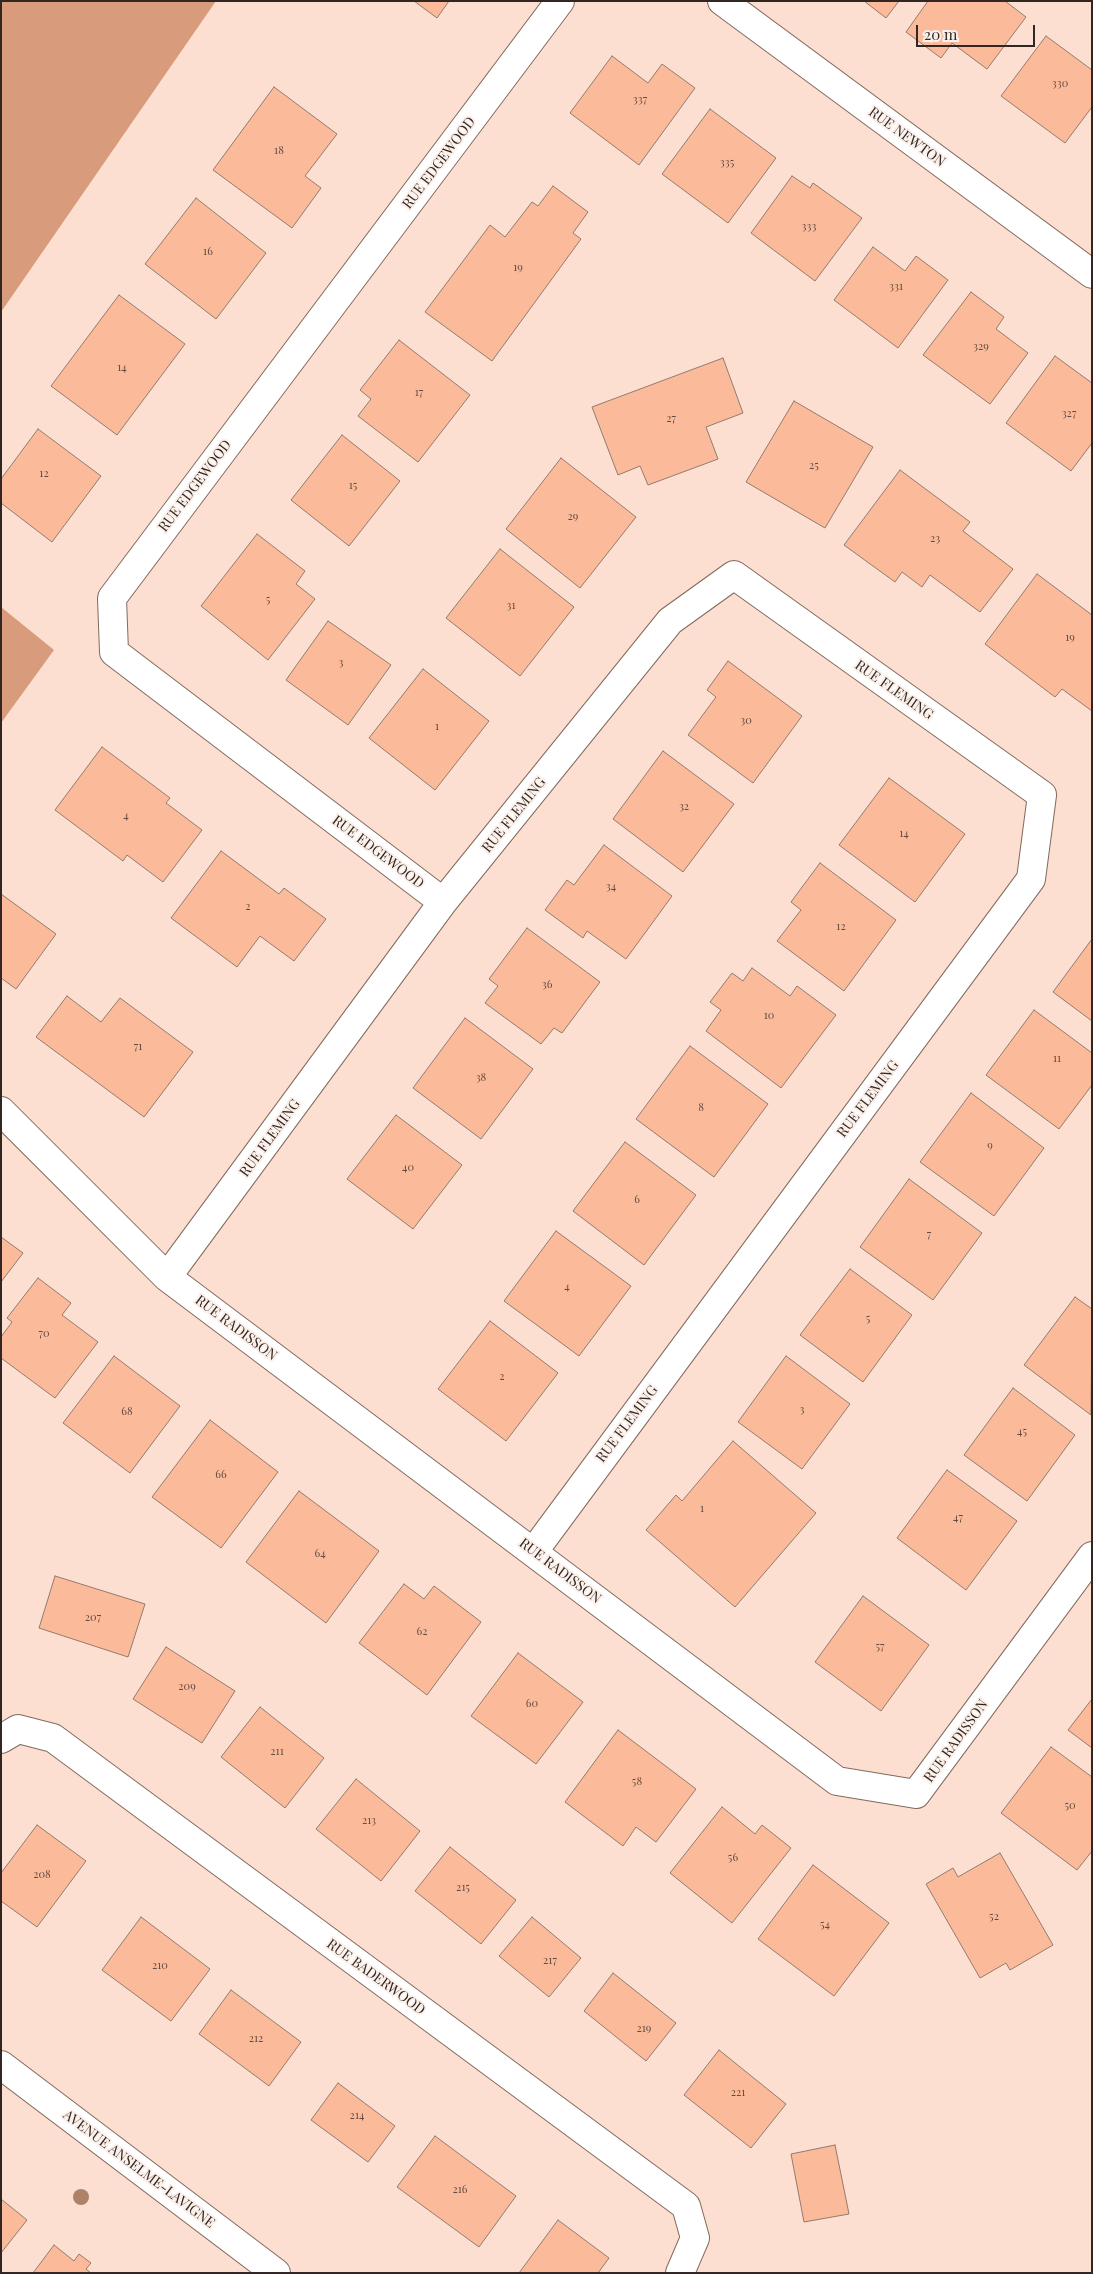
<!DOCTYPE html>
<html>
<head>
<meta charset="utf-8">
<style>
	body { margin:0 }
	#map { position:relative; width:1093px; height:2274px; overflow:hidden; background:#fcdfd1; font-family:"Playfair Display",serif }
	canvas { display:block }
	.frame { position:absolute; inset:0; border:2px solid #312621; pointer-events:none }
	.scale { position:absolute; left:916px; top:25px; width:119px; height:22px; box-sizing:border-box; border:2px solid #312621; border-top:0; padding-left:6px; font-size:15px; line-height:18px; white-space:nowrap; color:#312621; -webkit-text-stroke:4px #fcf0eb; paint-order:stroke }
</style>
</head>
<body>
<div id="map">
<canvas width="1093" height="2274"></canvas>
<div class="frame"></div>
<div class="scale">20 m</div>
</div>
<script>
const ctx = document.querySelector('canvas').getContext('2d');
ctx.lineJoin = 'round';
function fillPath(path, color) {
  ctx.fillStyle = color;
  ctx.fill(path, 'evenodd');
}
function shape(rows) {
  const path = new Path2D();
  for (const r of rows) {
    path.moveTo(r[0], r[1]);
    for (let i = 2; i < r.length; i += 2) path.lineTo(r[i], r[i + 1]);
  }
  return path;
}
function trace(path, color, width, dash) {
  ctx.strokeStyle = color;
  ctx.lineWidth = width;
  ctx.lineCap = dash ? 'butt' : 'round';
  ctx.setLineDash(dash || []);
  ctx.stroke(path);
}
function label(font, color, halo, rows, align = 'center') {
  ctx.font = font + ' "Playfair Display",serif';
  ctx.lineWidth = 4;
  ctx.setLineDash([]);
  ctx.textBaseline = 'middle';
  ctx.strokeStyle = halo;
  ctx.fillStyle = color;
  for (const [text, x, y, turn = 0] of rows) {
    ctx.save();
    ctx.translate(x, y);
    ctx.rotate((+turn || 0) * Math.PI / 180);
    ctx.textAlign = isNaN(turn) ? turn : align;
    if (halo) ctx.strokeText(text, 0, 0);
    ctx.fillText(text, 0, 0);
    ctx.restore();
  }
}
fillPath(shape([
	[1,1,216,1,1,312],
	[1,607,54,650,1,723]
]), '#d89b7b');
const building = shape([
	[414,1,449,1,437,18,414,1],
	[864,1,899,1,886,18,864,1],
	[928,1,1005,1,1026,17,987,69,952,43,941,58,906,32,928,1],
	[1046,36,1092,70,1092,107,1065,143,1001,96,1046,36],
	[612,56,648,83,662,64,695,88,639,165,570,113,612,56],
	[274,87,337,134,305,176,321,188,292,228,213,170,274,87],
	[710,109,776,158,728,223,662,174,710,109],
	[792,176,810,188,813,183,862,218,815,281,751,233,792,176],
	[553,186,588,212,573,233,581,239,492,361,425,312,490,225,505,237,532,202,538,206,553,186],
	[196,198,266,253,216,319,145,264,196,198],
	[873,247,905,271,916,256,948,280,898,348,834,300,873,247],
	[971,292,1004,317,996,329,1028,353,990,404,923,355,971,292],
	[119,295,185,344,117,435,51,386,119,295],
	[399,340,470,395,418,462,358,416,371,399,360,390,399,340],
	[1055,356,1092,383,1092,443,1071,471,1006,423,1055,356],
	[723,358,743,413,706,427,718,459,648,485,640,466,618,475,592,407,723,358],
	[794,401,873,447,825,528,746,482,794,401],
	[38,429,101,476,52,542,1,503,1,479,38,429],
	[342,435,400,481,349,546,291,500,342,435],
	[561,458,636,517,580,588,506,529,561,458],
	[900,470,970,522,963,531,1013,569,980,612,930,575,922,587,902,572,895,582,844,545,900,470],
	[257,534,305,571,296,584,315,599,268,660,201,606,257,534],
	[500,549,574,607,520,676,446,618,500,549],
	[1037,574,1092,615,1092,711,1062,689,1055,697,985,644,1037,574],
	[328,621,391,665,348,725,286,680,328,621],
	[728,661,802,716,753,783,688,735,716,697,707,690,728,661],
	[423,669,489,721,435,790,369,738,423,669],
	[102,747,170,798,166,803,202,830,163,882,127,855,123,861,55,810,102,747],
	[663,751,734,804,683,872,613,819,663,751],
	[889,778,965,834,915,902,839,845,889,778],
	[604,845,672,896,626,959,587,931,583,938,545,910,567,880,574,885,604,845],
	[221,851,279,894,284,888,326,919,294,961,260,936,237,967,171,918,221,851],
	[820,863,896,920,844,991,777,941,801,910,791,902,820,863],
	[1,894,56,934,16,989,1,978,1,894],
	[527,928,600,982,562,1033,554,1028,541,1044,485,1003,498,986,489,979,527,928],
	[1092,939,1092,1021,1053,992,1092,939],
	[752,968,790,996,797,986,836,1015,781,1088,706,1031,721,1010,710,1002,732,973,743,981,752,968],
	[67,996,101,1022,120,998,193,1052,144,1117,36,1037,67,996],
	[1034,1010,1092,1053,1092,1085,1059,1129,986,1075,1034,1010],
	[465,1018,533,1069,481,1139,413,1088,465,1018],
	[690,1046,768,1104,714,1177,636,1119,690,1046],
	[971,1093,1044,1148,994,1216,920,1162,971,1093],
	[396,1115,462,1165,413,1229,347,1179,396,1115],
	[625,1142,696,1195,644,1265,573,1211,625,1142],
	[909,1179,982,1233,933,1300,860,1247,909,1179],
	[556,1231,631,1286,579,1356,504,1301,556,1231],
	[1,1237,23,1253,1,1282,1,1237],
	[850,1269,912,1315,863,1382,800,1335,850,1269],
	[38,1278,71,1303,62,1315,98,1342,55,1398,1,1358,1,1337,12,1322,7,1318,38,1278],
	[1075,1297,1092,1309,1091,1415,1024,1365,1075,1297],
	[490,1321,558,1373,506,1441,438,1389,490,1321],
	[114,1356,180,1406,130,1473,63,1423,114,1356],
	[786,1356,850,1404,802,1469,738,1422,786,1356],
	[1013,1388,1075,1435,1027,1501,964,1455,1013,1388],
	[210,1420,278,1472,221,1548,152,1497,210,1420],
	[733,1441,816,1513,735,1607,646,1530,676,1495,682,1501,733,1441],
	[947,1470,1017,1521,966,1590,897,1538,947,1470],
	[299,1491,379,1551,326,1623,246,1562,299,1491],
	[55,1576,145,1604,128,1657,39,1628,55,1576],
	[404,1584,424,1599,434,1586,481,1622,427,1695,359,1643,404,1584],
	[863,1596,929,1645,881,1711,815,1662,863,1596],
	[166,1647,235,1691,202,1743,133,1699,166,1647],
	[518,1653,583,1702,536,1764,471,1716,518,1653],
	[1092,1699,1092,1748,1068,1730,1092,1699],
	[260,1707,324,1758,285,1808,221,1757,260,1707],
	[618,1730,696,1789,656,1842,636,1827,623,1846,565,1802,618,1730],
	[1051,1747,1092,1777,1092,1851,1077,1870,1001,1813,1051,1747],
	[356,1779,420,1831,381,1881,316,1829,356,1779],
	[722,1807,755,1834,762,1825,791,1848,732,1923,670,1873,722,1807],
	[37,1825,86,1861,37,1927,1,1901,1,1873,37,1825],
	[450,1847,516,1900,481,1944,415,1891,450,1847],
	[1000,1853,1053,1945,1010,1970,1006,1963,980,1978,926,1884,953,1868,958,1877,1000,1853],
	[813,1865,889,1923,834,1996,758,1939,813,1865],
	[141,1917,210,1969,171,2021,102,1970,141,1917],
	[532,1917,581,1958,549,1997,499,1956,532,1917],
	[613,1973,676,2023,646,2061,584,2011,613,1973],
	[231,1990,301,2042,269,2086,199,2034,231,1990],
	[719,2050,786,2104,751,2148,684,2095,719,2050],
	[338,2083,395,2126,368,2162,311,2120,338,2083],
	[435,2136,516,2196,479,2247,397,2187,435,2136],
	[835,2145,849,2214,804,2222,791,2154,835,2145],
	[1,2199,27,2220,1,2253,1,2199],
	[558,2220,609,2258,598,2273,519,2273,558,2220],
	[54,2245,74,2261,79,2254,91,2263,86,2269,91,2273,33,2273,54,2245]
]);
fillPath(building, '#fbbb9b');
trace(building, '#937a6d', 1);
const street = shape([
	[722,1,1092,274],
	[443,902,114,652,112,598,560,1],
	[1,1111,167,1277,837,1781,916,1794,1092,1556],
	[167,1277,443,902,670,621,734,575,1042,795,1031,879,534,1551],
	[1,1739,18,1729,53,1738,686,2206,695,2238,680,2273]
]);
const secondary = shape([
	[1,2065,276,2273]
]);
trace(street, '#836a5e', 30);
trace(secondary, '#836a5e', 30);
trace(street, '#fff', 28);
trace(secondary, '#fff', 28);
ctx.fillStyle = '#ad8268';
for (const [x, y] of [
	[81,2197]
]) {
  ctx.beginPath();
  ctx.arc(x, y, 8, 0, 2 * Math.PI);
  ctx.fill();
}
label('11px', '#644b40', null, [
	["330",1060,84],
	["337",640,100],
	["18",279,151],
	["335",727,163],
	["333",809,227],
	["16",208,252],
	["19",518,268],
	["331",896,287],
	["329",981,347],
	["14",122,368],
	["17",419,393],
	["327",1069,414],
	["27",671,419],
	["25",814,466],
	["12",44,474],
	["15",353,486],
	["29",573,517],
	["23",935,539],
	["5",268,600],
	["31",511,606],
	["19",1070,638],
	["3",341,663],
	["30",746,721],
	["1",437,727],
	["32",684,807],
	["4",126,816],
	["14",904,834],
	["34",611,887],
	["2",248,907],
	["12",841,927],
	["36",547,985],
	["10",769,1016],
	["71",138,1047],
	["11",1057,1059],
	["38",481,1078],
	["8",701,1108],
	["9",990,1146],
	["40",408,1168],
	["6",637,1200],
	["7",929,1235],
	["4",567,1287],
	["5",868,1319],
	["70",44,1334],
	["2",502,1377],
	["3",802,1410],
	["68",127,1412],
	["45",1022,1432],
	["66",221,1475],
	["1",702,1509],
	["47",958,1518],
	["64",320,1554],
	["207",93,1618],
	["62",422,1632],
	["57",880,1647],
	["209",187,1687],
	["60",532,1704],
	["211",277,1752],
	["58",637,1782],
	["50",1070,1806],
	["213",369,1821],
	["56",733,1858],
	["208",42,1875],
	["215",463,1888],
	["52",994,1917],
	["54",825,1925],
	["217",550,1961],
	["210",160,1966],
	["219",644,2029],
	["212",256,2039],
	["221",738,2093],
	["214",357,2116],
	["216",460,2190]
]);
label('14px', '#312621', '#fcf0eb', [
	["RUE NEWTON",907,137,36],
	["RUE EDGEWOOD",439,163,-53],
	["RUE EDGEWOOD",195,486,-53],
	["RUE FLEMING",894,690,35],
	["RUE FLEMING",514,815,-51],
	["RUE EDGEWOOD",378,852,37],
	["RUE FLEMING",868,1099,-53],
	["RUE FLEMING",270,1138,-54],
	["RUE RADISSON",236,1328,37],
	["RUE FLEMING",627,1424,-53],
	["RUE RADISSON",560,1571,37],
	["RUE RADISSON",956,1741,-54],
	["RUE BADERWOOD",376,1977,36],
	["AVENUE ANSELME-LAVIGNE",139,2169,37]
]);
</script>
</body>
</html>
